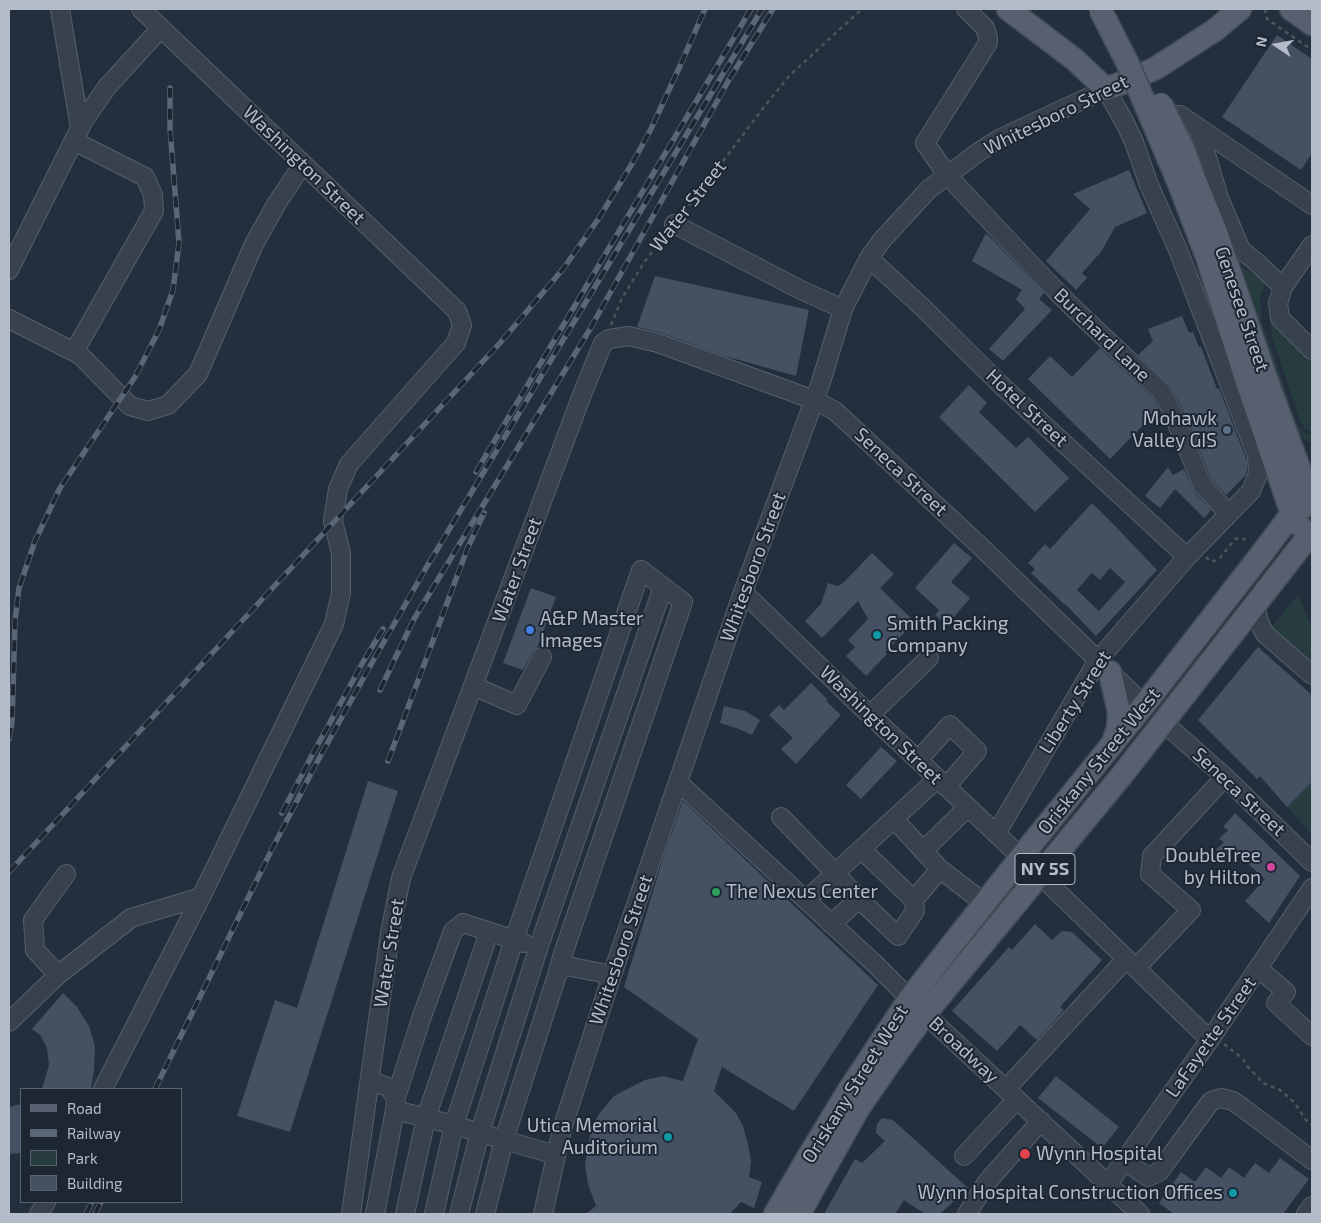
<!DOCTYPE html>
<html>
<head>
<meta charset="utf-8">
<style>
	body { margin:0 }
	#map { position:relative; width:1321px; height:1223px; overflow:hidden; background:#242f3e; font-family:"Exo 2",sans-serif }
	canvas { display:block }
	.frame { position:absolute; inset:0; border:10px solid #b4bcc9; pointer-events:none }
	.legend { position:absolute; left:20px; top:1088px; width:162px; height:115px; box-sizing:border-box; background:#1d2633; border:1px solid #59626f; margin:0; padding:6px 9px; list-style:none; font-size:15px; color:#b4bcc9 }
	.legend li { display:flex; align-items:center; gap:10px; height:25px }
	.legend b { width:25px; border:1px solid #59626f }
	.north { position:absolute; left:1251px; top:20px; width:50px; height:50px; -webkit-text-stroke:4px #1d2633; paint-order:stroke; rotate:282deg; font-size:14px; font-weight:700; line-height:20px; text-align:center; color:#b4bcc9 }
	.north::after { content:''; display:block; margin:auto; width:18px; height:22px; background:#b4bcc9; clip-path:polygon(50% 0,100% 100%,50% 72%,0 100%) }
</style>
</head>
<body>
<div id="map">
<canvas width="1321" height="1223"></canvas>
<div class="frame"></div>
<ul class="legend">
<li><b style="height:6px;background:#56606e"></b>Road</li>
<li><b style="height:6px;background:#5a6575"></b>Railway</li>
<li><b style="height:14px;background:#263c3f"></b>Park</li>
<li><b style="height:14px;background:#455162"></b>Building</li>
</ul>
<div class="north">N</div>
</div>
<script>
const ctx = document.querySelector('canvas').getContext('2d');
ctx.lineJoin = 'round';
function fillPath(path, color) {
  ctx.fillStyle = color;
  ctx.fill(path, 'evenodd');
}
function shape(rows) {
  const path = new Path2D();
  for (const r of rows) {
    path.moveTo(r[0], r[1]);
    for (let i = 2; i < r.length; i += 2) path.lineTo(r[i], r[i + 1]);
  }
  return path;
}
function trace(path, color, width, dash) {
  ctx.strokeStyle = color;
  ctx.lineWidth = width;
  ctx.lineCap = dash ? 'butt' : 'round';
  ctx.setLineDash(dash || []);
  ctx.stroke(path);
}
function label(font, color, halo, rows, align = 'center') {
  ctx.font = font + ' "Exo 2",sans-serif';
  ctx.lineWidth = 4;
  ctx.setLineDash([]);
  ctx.textBaseline = 'middle';
  ctx.strokeStyle = halo;
  ctx.fillStyle = color;
  for (const [text, x, y, turn = 0] of rows) {
    ctx.save();
    ctx.translate(x, y);
    ctx.rotate((+turn || 0) * Math.PI / 180);
    ctx.textAlign = isNaN(turn) ? turn : align;
    if (halo) ctx.strokeText(text, 0, 0);
    ctx.fillText(text, 0, 0);
    ctx.restore();
  }
}
fillPath(shape([
	[1236,264,1266,281,1260,298,1262,322,1264,330,1269,342,1297,424,1304,432,1312,436,1312,443,1305,440,1294,431],
	[1269,312,1271,318,1312,362,1312,432,1304,428,1301,423,1272,336],
	[1298,595,1312,628,1312,666,1270,628],
	[1312,782,1312,835,1287,807]
]), '#263c3f');
fillPath(shape([
	[1277,35,1312,59,1312,153,1301,170,1222,117],
	[1129,170,1147,213,1115,227,1101,252,1082,273,1087,278,1076,290,1046,261,1090,209,1073,194],
	[986,233,1044,293,1039,299,1052,310,1003,361,989,349,1025,309,1016,299,1022,290,972,261],
	[655,276,809,310,796,376,721,355,662,333,637,327],
	[1182,316,1189,333,1193,332,1199,347,1201,347,1217,389,1219,388,1247,461,1247,472,1246,475,1226,495,1212,480,1180,403,1169,385,1138,355,1153,341,1148,329],
	[1100,348,1152,397,1159,409,1110,459,1028,379,1050,356,1072,377],
	[969,385,987,403,979,412,1016,448,1028,437,1069,478,1035,512,939,417],
	[1168,467,1173,475,1184,469,1195,493,1211,510,1204,518,1175,489,1160,508,1145,496],
	[1092,503,1119,530,1157,570,1096,636,1065,604,1065,605,1031,573,1035,569,1028,563,1045,544,1050,549],
	[1110,568,1125,582,1099,611,1077,590,1092,573,1100,580],
	[954,543,972,558,951,582,970,598,947,625,935,615,939,610,915,588],
	[872,553,894,574,880,588,915,622,885,652,887,654,866,676,846,656,855,647,848,640,868,619,858,601,822,638,805,621,821,604,828,583,838,586,843,583],
	[531,588,556,597,537,648,533,652,523,670,503,663],
	[1258,647,1312,695,1312,782,1287,807,1260,776,1257,779,1198,720],
	[811,683,828,700,826,701,841,715,796,764,781,749,793,738,769,715,779,705,784,710],
	[724,706,745,711,760,720,752,735,739,729,720,723],
	[881,747,897,761,861,799,846,785],
	[368,781,398,791,290,1132,237,1116,275,1000,297,1008],
	[683,801,878,985,794,1111,722,1067,714,1091,736,1113,743,1126,748,1144,751,1161,749,1177,762,1182,754,1208,741,1202,730,1214,586,1214,596,1206,588,1184,585,1165,591,1130,599,1114,614,1096,645,1080,663,1076,683,1081,698,1039,624,987,664,855],
	[1235,813,1300,876,1269,923,1245,901,1265,879,1233,850,1226,857,1216,850,1224,842,1219,839,1228,830,1223,827],
	[1035,924,1052,940,1062,931,1072,932,1102,960,1060,1007,1064,1010,1037,1040,1020,1025,997,1051,952,1011,1009,947,1012,950],
	[63,993,77,1007,89,1026,95,1046,94,1070,91,1089,42,1089,49,1065,47,1048,41,1036,32,1029],
	[1056,1076,1119,1127,1102,1148,1038,1098],
	[21,1104,21,1153,9,1154,9,1107],
	[882,1118,893,1120,968,1188,940,1214,925,1214,904,1200,895,1214,824,1214,855,1159,862,1163,885,1141,876,1133,877,1124],
	[1280,1158,1309,1179,1283,1214,1174,1214,1159,1203,1181,1172,1195,1182,1206,1167,1221,1178,1229,1167,1244,1178,1255,1163,1269,1173]
]), '#455162');
const minor = shape([
	[60,9,80,128],
	[966,9,985,28,988,37,988,43,925,143,947,175,1036,270,1069,304,1160,390,1170,407,1203,486,1229,514],
	[1159,125,1174,115,1180,115,1312,205],
	[1198,127,1219,198,1241,250,1255,261,1283,287],
	[74,141,145,177,153,195,154,211,74,352],
	[674,224,801,290,843,309],
	[1312,245,1283,287,1278,303,1280,318,1312,350],
	[869,258,921,306,1002,386,1187,557],
	[9,270,84,120,107,87,161,28],
	[9,319,80,355,130,406,148,411,168,405,198,374,254,244,277,203,303,164],
	[743,592,851,697,1021,857],
	[1255,605,1259,622,1265,634,1312,675],
	[473,686,517,705,542,657],
	[870,715,929,658],
	[1164,723,1225,777,1312,862],
	[918,760,950,725,977,751,946,787],
	[678,782,875,964,925,1014,1140,1214],
	[781,817,835,873,859,899],
	[894,819,940,869],
	[923,851,968,807],
	[1040,875,1210,1040],
	[806,900,937,779],
	[914,900,940,869,984,903],
	[831,924,859,899,898,936,915,911,914,900,861,849],
	[1136,968,1191,910,1150,874,1152,856,1225,777],
	[1258,968,1286,992,1276,1003,1312,1036],
	[58,975,35,950,33,920,66,874],
	[9,1022,58,975,131,918,201,897],
	[370,1081,388,1087,396,1097,395,1110,454,1125,504,1140,558,972,567,966,612,975],
	[103,1089,201,897,334,624,341,593,341,553,333,521,338,489,349,464,456,343,462,325,457,311,141,9],
	[1006,1089,1126,959],
	[396,1097,421,1019,453,931,463,923,524,943],
	[964,1156,1017,1099],
	[1124,1161,1148,1177,1159,1172,1211,1101,1221,1098,1233,1101,1243,1108,1312,1160],
	[1108,1184,1213,1035,1312,888],
	[39,1214,46,1202],
	[351,1214,390,933,401,878,583,392,603,343,609,339,629,336,658,343,814,400,835,411,979,545,1144,705],
	[375,1214,395,1110],
	[405,1214,426,1118,489,932],
	[434,1214,454,1125,514,940,641,570,683,602,562,957,558,972],
	[459,1214,480,1132,538,949,663,587],
	[485,1214,504,1140,556,1155],
	[543,1214,562,1129,612,975,743,592,821,382,843,309,869,258,883,239,929,189,980,151,999,139,1106,89,1125,123,1134,142,1149,185,1178,250,1257,456,1258,474,1251,491,1187,557,1098,660,996,834],
	[967,1214,987,1182,1041,1121],
	[1306,1214,1312,1206]
]);
const major = shape([
	[1008,9,1074,59,1106,89,1132,79,1156,68,1215,30,1240,9],
	[1291,9,1312,24],
	[1193,176,1216,232,1267,381,1303,479,1306,506],
	[1178,181,1207,257,1246,379,1292,514,1298,524],
	[1110,672,1119,712,1118,729,1113,742],
	[775,1214,807,1159,849,1090,910,998,1021,857,1144,705,1260,556,1312,487],
	[799,1214,858,1109,889,1064,925,1014,1122,775,1312,532]
]);
trace(minor, '#565f6c', 20);
trace(major, '#414a57', 25);
trace(shape([
	[1265,9,1267,19,1312,50],
	[684,212,768,102,790,75,862,9],
	[611,325,622,298,645,261,665,236],
	[1206,557,1210,561,1215,561,1220,558,1235,539,1241,538,1249,541],
	[1224,1044,1242,1058,1249,1068,1263,1083,1280,1090,1294,1102,1306,1120,1312,1125]
]), '#44595c', 2.5, [4, 4]);
trace(minor, '#38414e', 18);
trace(major, '#56606e', 22);
const rail = shape([
	[476,472,751,9],
	[380,690,414,619,590,329,730,78,773,9],
	[9,739,12,723,15,621,19,588,35,541,60,488,135,377,159,330,173,290,179,243,170,128,170,88],
	[388,761,468,547,484,513],
	[282,813,310,759,363,662,383,629],
	[9,872,500,343,563,269,599,218,633,162,651,129,680,66,705,9],
	[155,1089,271,851,316,764,369,668,426,568,762,9],
	[86,1214,92,1202],
	[95,1214,101,1202]
]);
trace(rail, '#5a6575', 5.5);
trace(rail, '#1d2633', 4, [11]);
const majorBridge = shape([
	[1100,9,1128,64,1178,181],
	[1161,104,1184,151,1193,176]
]);
trace(majorBridge, '#414a57', 25, []);
trace(majorBridge, '#56606e', 22);
for (const [x, y, r, color] of [
	[1227,430,5,"#5c6f8a"],
	[530,630,5,"#3f7fe0"],
	[877,635,5,"#0f9aa8"],
	[1271,867,5,"#d1479c"],
	[716,892,5,"#2e9e5b"],
	[668,1137,5,"#0f9aa8"],
	[1025,1154,6,"#e0444e"],
	[1233,1193,5,"#0f9aa8"]
]) {
  const dot = new Path2D();
  dot.arc(x, y, r, 0, 2 * Math.PI);
  ctx.fillStyle = color;
  ctx.fill(dot);
  trace(dot, '#1d2633', 2);
}
for (const [x, y, w] of [
	[1045,869,60]
]) {
  const box = new Path2D();
  box.roundRect(x - w / 2, y - 15.5, w, 31, 4);
  ctx.fillStyle = '#1d2633';
  ctx.fill(box);
  trace(box, '#b4bcc9', 1);
}
label('bold 18px', '#b4bcc9', null, [
	["NY 5S",1045,869]
]);
label('19px', '#b4bcc9', '#1d2633', [
	["Whitesboro Street",1056,115,-26],
	["Washington Street",304,165,44],
	["Water Street",688,206,-52],
	["Genesee Street",1242,309,71],
	["Burchard Lane",1102,335,44],
	["Hotel Street",1027,408,43],
	["Seneca Street",901,472,43],
	["Whitesboro Street",753,567,-70],
	["Water Street",517,570,-70],
	["Liberty Street",1075,702,-58],
	["Washington Street",881,725,44],
	["Oriskany Street West",1099,761,-51],
	["Seneca Street",1239,792,43],
	["Whitesboro Street",621,950,-71],
	["Water Street",389,953,-81],
	["LaFayette Street",1211,1037,-55],
	["Broadway",964,1050,43],
	["Oriskany Street West",855,1084,-58]
]);
label('19px', '#b4bcc9', '#1d2633', [
	["Mohawk",1217,419],
	["Valley GIS",1217,441],
	["A&P Master",540,619,"left"],
	["Images",540,641,"left"],
	["Smith Packing",887,624,"left"],
	["Company",887,646,"left"],
	["DoubleTree",1261,856],
	["by Hilton",1261,878],
	["The Nexus Center",726,892,"left"],
	["Utica Memorial",658,1126],
	["Auditorium",658,1148],
	["Wynn Hospital",1036,1154,"left"],
	["Wynn Hospital Construction Offices",1223,1193]
], 'right');
</script>
</body>
</html>
